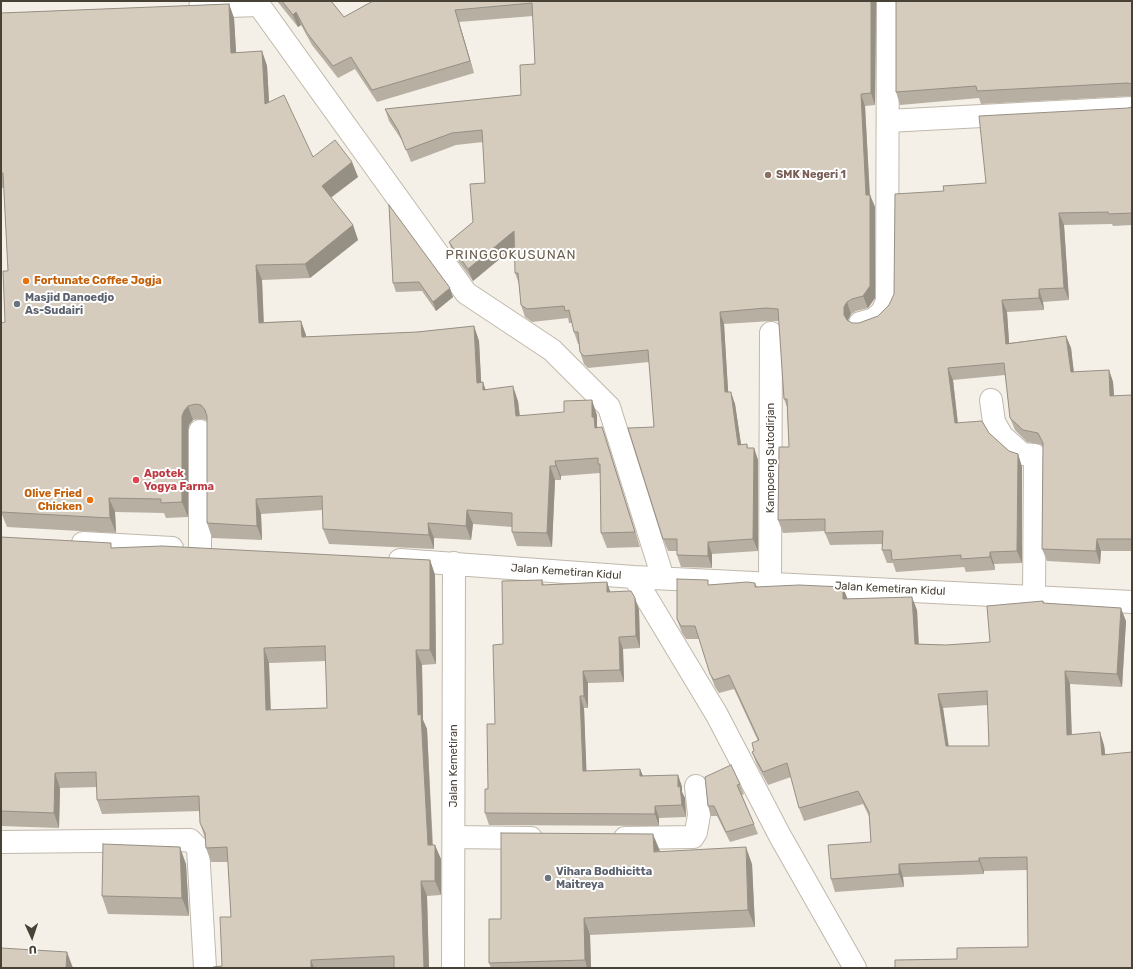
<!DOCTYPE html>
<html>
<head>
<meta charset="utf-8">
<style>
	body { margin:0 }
	#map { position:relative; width:1133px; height:969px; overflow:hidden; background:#f4f0e8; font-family:Rubik,sans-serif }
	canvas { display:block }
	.frame { position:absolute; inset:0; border:2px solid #484136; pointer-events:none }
	.north { position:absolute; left:12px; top:917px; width:40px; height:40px; -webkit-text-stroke:3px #fff; paint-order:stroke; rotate:177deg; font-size:11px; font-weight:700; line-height:16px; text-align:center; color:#484136 }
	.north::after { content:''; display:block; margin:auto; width:14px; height:18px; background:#484136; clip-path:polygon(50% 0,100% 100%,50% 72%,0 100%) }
</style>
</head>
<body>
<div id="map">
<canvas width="1133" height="969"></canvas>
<div class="frame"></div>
<div class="north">U</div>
</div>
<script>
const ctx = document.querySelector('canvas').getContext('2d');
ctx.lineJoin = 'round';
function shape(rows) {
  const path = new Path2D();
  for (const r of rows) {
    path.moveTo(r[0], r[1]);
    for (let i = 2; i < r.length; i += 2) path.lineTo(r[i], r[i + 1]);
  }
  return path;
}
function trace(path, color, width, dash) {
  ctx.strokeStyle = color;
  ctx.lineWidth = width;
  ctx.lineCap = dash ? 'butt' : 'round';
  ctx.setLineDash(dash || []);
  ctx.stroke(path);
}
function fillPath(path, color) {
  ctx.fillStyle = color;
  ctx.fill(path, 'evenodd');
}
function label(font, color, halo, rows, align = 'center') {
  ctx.font = font + ' Rubik,sans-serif';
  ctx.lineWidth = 4;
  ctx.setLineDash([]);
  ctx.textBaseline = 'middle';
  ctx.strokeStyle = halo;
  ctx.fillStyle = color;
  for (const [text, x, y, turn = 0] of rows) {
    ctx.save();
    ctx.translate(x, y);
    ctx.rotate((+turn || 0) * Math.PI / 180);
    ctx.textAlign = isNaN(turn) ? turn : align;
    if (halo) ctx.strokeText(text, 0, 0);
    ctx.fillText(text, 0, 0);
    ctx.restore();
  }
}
const minor = shape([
	[256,1,466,293,552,350,609,407,663,578],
	[200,7,259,5],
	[888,121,1132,108],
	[860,323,874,319,882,312,887,301,888,1],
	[991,400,994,422,1002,436,1022,454,1035,455,1034,596],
	[200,431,200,549],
	[83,543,172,548],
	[400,560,634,577,1132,602],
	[634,577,717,715,780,836,855,968],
	[770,584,771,333],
	[454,837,531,838],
	[625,838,693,837,696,832,699,815,696,786],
	[1,842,190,840,198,848,205,968],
	[453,968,454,563]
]);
trace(minor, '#c0b8aa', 24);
trace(minor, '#fff', 22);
fillPath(shape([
	[1,1,39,1,1,2],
	[277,1,331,1,344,17,373,1,876,1,875,105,865,106,870,195,875,207,875,298,868,308,856,311,851,314,848,320,852,323,859,323,878,316,889,305,944,191,986,183,1128,108,1132,107,1132,225,1113,226,1112,224,1064,225,1069,300,1043,302,1044,310,1007,312,1009,343,1066,336,1071,348,1074,372,1109,370,1113,382,1114,396,1132,395,1132,551,1101,551,1100,564,1047,561,1042,549,1043,446,1042,445,1027,442,1015,430,1010,418,1005,375,953,380,958,423,989,433,1009,451,1018,454,1022,467,1022,563,994,564,995,570,966,572,964,567,896,572,893,563,887,563,882,550,882,544,830,545,825,533,825,531,783,533,778,520,789,447,787,407,784,399,779,321,771,321,724,324,728,392,735,404,741,445,747,444,748,448,754,448,758,460,758,551,712,554,712,568,681,567,677,555,677,551,668,551,663,539,654,427,649,362,588,368,584,364,580,352,579,344,578,344,574,332,572,323,569,323,568,318,532,322,525,317,521,305,519,284,515,273,515,246,473,281,453,254,449,242,473,222,485,183,483,142,456,145,411,162,403,142,389,121,385,109,521,95,535,64,533,16,459,22,474,73,377,102,355,69,338,78,312,45,301,25,298,27],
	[1132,1,1132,96,981,104,979,98,900,105,896,92],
	[229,4,234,18,236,53,262,51,267,66,269,102,313,157,352,162,358,177,331,198,353,225,358,240,310,278,262,280,264,322,301,321,306,337,417,332,474,326,479,341,481,383,483,382,485,389,518,401,520,415,597,415,597,426,598,428,602,427,607,442,640,547,607,548,601,533,600,473,561,476,561,480,555,480,552,547,517,546,512,532,512,527,473,524,471,540,434,538,434,549,329,544,323,529,323,510,261,514,262,540,212,538,207,523,207,421,206,420,200,419,193,420,189,425,188,431,188,517,166,518,164,513,115,512,116,533,7,527,1,512,5,322,8,271,4,188,1,188,1,13],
	[389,205,453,297,436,311,422,291,396,292,393,283],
	[1,537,113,548,430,560,435,575,436,664,422,665,423,720,427,729,433,845,441,859,441,895,427,896,429,968,213,968,222,966,231,917,228,862,211,862,206,848,205,838,200,823,200,811,102,814,97,800,97,787,60,788,59,828,1,826],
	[326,661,327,708,271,710,269,663],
	[542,580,544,585,607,582,610,592,635,598,639,610,640,648,623,649,624,682,588,683,588,708,584,708,586,771,640,769,643,776,678,775,682,787,682,792,685,798,686,817,659,818,659,826,489,825,485,813,495,724,503,644],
	[755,583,757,587,848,599,917,610,919,644,946,645,990,642,1043,601,1044,603,1126,621,1122,687,1070,684,1072,735,1104,745,1132,968,957,959,1028,947,1027,870,984,871,984,874,903,877,904,887,835,892,831,879,871,842,869,816,863,804,804,821,799,808,791,777,768,785,757,765,752,752,754,751,758,741,734,689,719,693,715,687,710,674,699,639,686,639,682,633,677,619,710,585],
	[988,705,989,746,949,746,943,708],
	[705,777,740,784,744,794,742,795,754,824,758,834,730,842,717,816,711,816,708,806],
	[660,852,752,864,755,927,590,935,591,968,491,968,489,963,501,919],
	[186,864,189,916,108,914,102,896]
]), '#b8afa3');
fillPath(shape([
	[871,1,876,1,875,105,871,93],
	[229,4,234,18,237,67,231,53],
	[455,10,459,22,474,73,470,61],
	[296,12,301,25,298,27,293,15],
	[262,51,267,66,270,119,265,104],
	[861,94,865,106,870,201,870,195,875,207,875,298,868,308,863,296,866,195],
	[352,162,358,177,327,200,322,186],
	[1059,213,1064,225,1069,300,1064,288],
	[353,225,358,240,310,278,305,264],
	[514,231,519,243,473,281,468,269],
	[256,265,262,280,264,337,259,323],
	[450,288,453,297,436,311,433,302],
	[1039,289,1043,302,1044,310,1039,298],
	[1002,300,1007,312,1010,356,1006,344],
	[847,302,851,314,848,320,848,327,844,315,844,307],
	[720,312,724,324,729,405,725,392],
	[301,321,306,335,307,352,302,337],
	[474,326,479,341,482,397,477,383],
	[1066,336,1071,348,1075,384,1071,372],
	[948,368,953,380,959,435,955,423],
	[1109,370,1113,382,1115,408,1110,396],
	[483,382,488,397,483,390],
	[513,386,518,401,521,430,516,416],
	[731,392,735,404,743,457,738,445],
	[592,400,597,415,597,426,599,432,595,428,592,417],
	[188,406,193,420,189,425,188,431,188,517,182,502,182,416,184,411],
	[602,427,607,442,640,547,635,532],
	[754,448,758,460,758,551,753,539],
	[1018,454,1022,467,1022,563,1017,551],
	[555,461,561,476,561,480,556,466],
	[550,466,555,480,552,547,547,533],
	[109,498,115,512,116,533,110,518],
	[256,499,261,514,262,540,257,526],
	[467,510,473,524,471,540,466,526],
	[428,523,434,538,434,549,429,535],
	[1097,539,1101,551,1100,564,1096,551],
	[708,542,712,554,712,568,708,556],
	[990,552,994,564,995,570,990,557],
	[430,560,435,575,436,664,430,650],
	[607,582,611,594,607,592],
	[843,587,848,600,843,599],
	[912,597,917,610,919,657,915,644],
	[635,598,639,610,640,648,636,636],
	[1121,608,1126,621,1122,687,1117,674],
	[619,637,623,649,624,682,620,670],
	[264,648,269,663,271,725,266,710],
	[416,650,422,665,423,720,427,729,433,860,428,845,418,715],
	[583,671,588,683,588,708,584,696],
	[1065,671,1070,684,1072,748,1067,735],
	[938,694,943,708,950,759,946,746],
	[580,696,584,708,587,783,583,771],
	[1100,732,1104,745,1107,768,1102,755],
	[640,769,645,781,640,776],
	[55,773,60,788,59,828,54,813],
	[678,775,682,787,682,792,685,798,686,817,682,805,678,787],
	[655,806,659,818,659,826,655,814],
	[653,834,660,851,654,852],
	[435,845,441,859,441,895,435,881],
	[180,847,186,864,189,916,182,898],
	[746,847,752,864,755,927,748,910],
	[979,858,984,871,984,874,979,861],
	[899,864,903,877,904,887,899,874],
	[421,881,427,896,429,968,424,968],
	[584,918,590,935,591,968,587,968,585,960],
	[67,952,73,968,66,968],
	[311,960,314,968,311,968]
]), '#968f84');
const building = shape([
	[282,1,331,1,344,17,373,1,871,1,871,93,861,94,866,195,870,195,870,286,863,296,852,299,847,302,844,307,844,315,847,320,852,323,859,323,878,316,889,305,894,294,895,194,944,191,943,186,986,183,979,116,1128,108,1132,107,1132,213,1109,214,1108,212,1059,213,1064,288,1039,289,1039,298,1002,300,1006,344,1066,336,1071,372,1109,370,1110,396,1132,395,1132,539,1097,539,1096,551,1042,549,1043,443,1038,433,1023,430,1010,418,1004,363,948,368,955,423,982,421,989,433,1009,451,1018,454,1017,551,990,552,990,557,961,559,961,555,892,560,891,550,882,550,883,531,825,533,825,519,778,520,779,447,789,447,787,399,784,399,778,309,766,308,720,312,725,392,731,392,738,445,747,444,747,448,754,448,753,539,708,542,708,556,677,555,677,539,663,539,628,428,654,427,648,350,584,356,580,352,578,332,574,332,569,310,565,311,564,306,527,309,521,305,518,273,515,273,514,231,468,269,449,242,473,222,470,184,485,183,482,130,452,133,406,150,398,130,385,109,521,95,520,65,535,64,532,3,455,10,470,61,372,90,351,57,333,66,307,33,296,12,293,15,282,1],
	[896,1,1132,1,1132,84,1127,83,977,91,976,86,896,92,896,1],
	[229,4,231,53,262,51,265,104,284,95,313,157,335,140,352,162,322,186,353,225,305,264,256,265,259,323,301,321,302,337,417,332,474,326,477,383,483,382,483,390,513,386,516,416,564,412,564,401,592,400,592,417,594,417,595,428,602,427,635,532,601,533,600,464,598,464,598,458,555,461,556,466,550,466,547,533,512,532,512,513,467,510,466,526,428,523,429,535,323,529,322,496,256,499,257,526,207,523,207,416,205,410,201,405,195,404,188,406,184,411,182,416,182,502,161,503,161,499,109,498,110,518,1,512,1,323,5,322,3,271,8,271,3,173,1,173,1,13,229,4],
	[389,205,450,288,433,302,419,282,393,283,389,205],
	[1,537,111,543,111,548,162,546,430,560,430,650,416,650,418,715,421,714,428,845,435,845,435,881,421,881,424,968,394,968,394,956,311,960,311,968,213,968,213,967,222,966,220,917,231,917,227,847,206,848,205,833,200,823,199,796,97,800,96,772,55,773,54,813,1,811,1,537],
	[325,646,327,708,266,710,264,648,325,646],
	[677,579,708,580,708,585,747,582,755,583,755,587,799,585,843,587,843,599,912,597,915,644,946,645,990,642,987,606,1043,601,1043,603,1121,608,1117,674,1065,671,1067,735,1100,732,1102,755,1132,752,1132,968,895,968,895,960,957,959,957,948,1028,947,1027,857,979,858,979,861,899,864,899,874,831,879,828,845,871,842,869,812,858,791,799,808,787,763,763,772,752,752,754,751,752,743,759,740,729,675,714,680,710,674,695,626,681,626,677,619,677,579],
	[987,691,989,746,946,746,938,694,987,691],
	[542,580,542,585,607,582,607,592,631,591,635,598,636,636,619,637,620,670,583,671,584,696,580,696,583,771,640,769,640,776,678,775,678,787,680,786,682,805,655,806,655,814,485,813,485,789,488,789,487,724,495,724,493,645,503,644,502,581,542,580],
	[731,765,740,784,737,785,754,824,726,832,714,806,708,806,705,777,731,765],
	[501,833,653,834,654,852,746,847,748,910,584,918,585,960,489,963,489,919,501,919,501,833],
	[103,844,180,847,182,898,102,896,103,844],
	[1,948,67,952,66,968,1,968,1,948]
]);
fillPath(building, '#d6ccbd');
trace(building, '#968f84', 1);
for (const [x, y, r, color] of [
	[768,175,4,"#8d6e63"],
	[26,281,4,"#e8710a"],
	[17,304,4,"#6b7280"],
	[136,480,4,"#e0444e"],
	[90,500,4,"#e8710a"],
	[548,878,4,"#6b7280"]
]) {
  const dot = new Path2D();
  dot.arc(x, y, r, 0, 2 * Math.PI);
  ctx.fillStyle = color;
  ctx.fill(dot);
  trace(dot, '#fff', 1.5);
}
label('bold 11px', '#785e54', '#fff', [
	["SMK Negeri 1",776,175]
], 'left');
label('bold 11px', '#c56008', '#fff', [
	["Fortunate Coffee Jogja",34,281],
	["Olive Fried",82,494,"right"],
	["Chicken",82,507,"right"]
], 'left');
label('bold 11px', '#5b616d', '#fff', [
	["Masjid Danoedjo",25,298],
	["As-Sudairi",25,311],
	["Vihara Bodhicitta",556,872],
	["Maitreya",556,885]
], 'left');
label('11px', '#484136', '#fff', [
	["Kampoeng Sutodirjan",771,458,-90],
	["Jalan Kemetiran Kidul",566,572,4],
	["Jalan Kemetiran Kidul",890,589,3],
	["Jalan Kemetiran",454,766,-90]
]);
label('bold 11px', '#be3a42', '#fff', [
	["Apotek",144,474],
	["Yogya Farma",144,487]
], 'left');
ctx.letterSpacing = '1px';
label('13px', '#6b5f4d', '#fff', [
	["PRINGGOKUSUNAN",511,255]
]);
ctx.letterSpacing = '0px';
</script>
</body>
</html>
